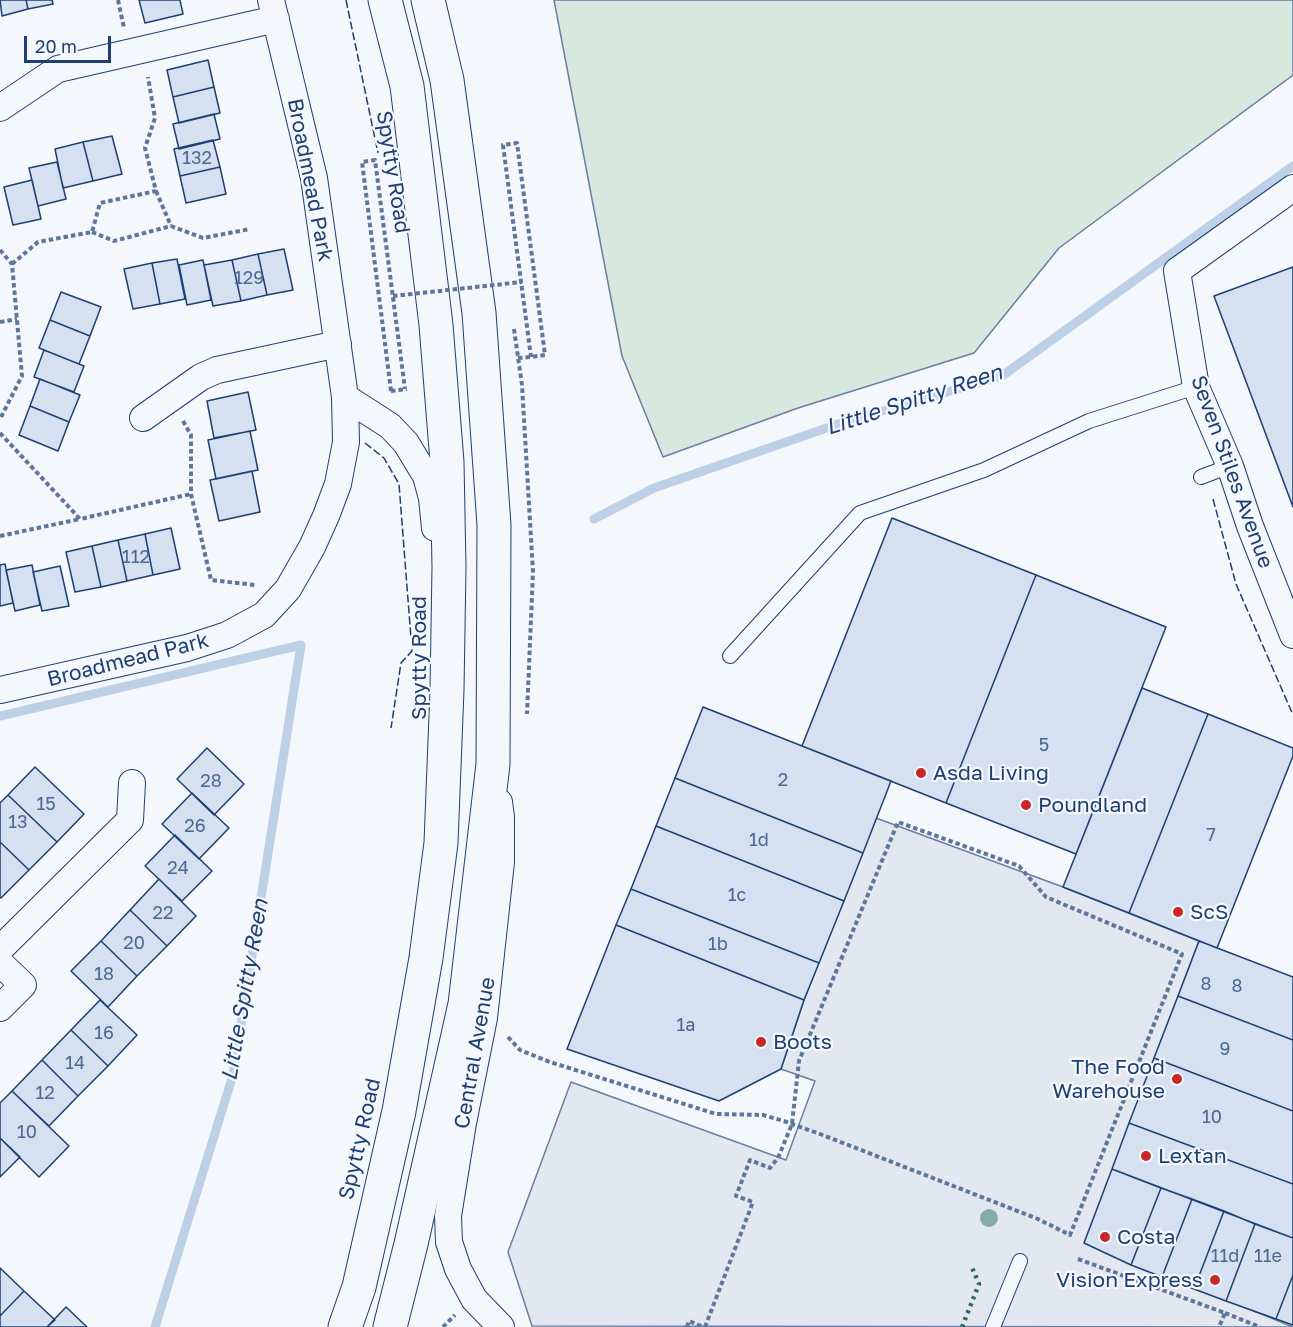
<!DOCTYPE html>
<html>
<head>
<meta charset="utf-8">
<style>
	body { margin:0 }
	#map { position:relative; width:1293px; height:1327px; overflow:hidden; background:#f4f7fb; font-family:"Golos Text",sans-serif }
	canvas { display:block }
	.scale { position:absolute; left:24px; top:36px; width:87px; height:27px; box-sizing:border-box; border:3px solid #1d3f73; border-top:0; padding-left:8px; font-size:18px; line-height:21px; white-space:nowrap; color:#1d3f73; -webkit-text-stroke:4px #f4f7fb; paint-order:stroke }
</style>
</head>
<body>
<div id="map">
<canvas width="1293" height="1327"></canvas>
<div class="scale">20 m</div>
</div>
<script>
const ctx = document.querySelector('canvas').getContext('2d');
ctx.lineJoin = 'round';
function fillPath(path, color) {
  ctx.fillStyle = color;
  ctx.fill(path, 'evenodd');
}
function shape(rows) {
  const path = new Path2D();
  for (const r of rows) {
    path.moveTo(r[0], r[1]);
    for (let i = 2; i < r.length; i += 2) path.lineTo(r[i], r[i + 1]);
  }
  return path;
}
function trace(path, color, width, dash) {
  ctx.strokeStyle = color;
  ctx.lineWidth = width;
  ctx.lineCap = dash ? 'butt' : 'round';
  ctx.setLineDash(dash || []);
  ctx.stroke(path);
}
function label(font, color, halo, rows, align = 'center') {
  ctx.font = font + ' "Golos Text",sans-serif';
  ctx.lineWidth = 4.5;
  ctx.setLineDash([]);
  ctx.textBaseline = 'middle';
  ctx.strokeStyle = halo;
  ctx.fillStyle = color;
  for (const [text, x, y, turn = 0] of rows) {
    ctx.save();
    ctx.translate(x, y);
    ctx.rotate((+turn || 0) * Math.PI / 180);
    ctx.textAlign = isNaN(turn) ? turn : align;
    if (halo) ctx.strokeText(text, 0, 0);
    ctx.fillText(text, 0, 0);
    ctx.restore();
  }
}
const green = shape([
	[554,0,1293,0,1293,75,1059,248,974,353,798,408,663,457,622,356,554,0]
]);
fillPath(green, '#d7e8df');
trace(green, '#687fa3', 1.5);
const parking = shape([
	[876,818,1063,887,1199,941,1085,1242,1293,1327,532,1326,508,1252,571,1082,786,1160,815,1081,781,1069,804,1000,876,818]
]);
fillPath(parking, '#e3e8f0');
trace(parking, '#687fa3', 1.5);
trace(shape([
	[594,519,654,488,838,424,1002,376,1293,166],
	[0,716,301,645,233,1075,155,1327]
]), '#bed0e5', 9);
const building = shape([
	[0,0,26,0,28,9,2,16,0,0],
	[26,0,52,0,53,4,28,9,26,0],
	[139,0,180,0,183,14,145,23,139,0],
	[208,60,214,87,173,97,167,70,208,60],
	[214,87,220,113,179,123,173,97,214,87],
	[214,114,220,139,179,149,173,124,214,114],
	[112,136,122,174,93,181,83,142,112,136],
	[213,140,220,167,180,176,174,149,213,140],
	[83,142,93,181,63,188,55,149,83,142],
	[57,162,66,199,38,206,29,168,57,162],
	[220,167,226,194,186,203,180,176,220,167],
	[32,180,41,219,13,225,4,187,32,180],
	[284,249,293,290,267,295,258,254,284,249],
	[258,254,267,295,241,301,232,260,258,254],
	[177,259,185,299,160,304,152,263,177,259],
	[203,260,211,300,187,305,179,265,203,260],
	[232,260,241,301,213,306,204,265,232,260],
	[152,263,160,304,133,309,124,269,152,263],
	[1293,267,1293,507,1214,296,1293,267],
	[61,292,101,307,90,336,50,320,61,292],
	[50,320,90,336,79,364,39,348,50,320],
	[44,350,84,366,74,392,34,377,44,350],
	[40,379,80,395,69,422,30,406,40,379],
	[248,392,256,430,214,438,207,401,248,392],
	[30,406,69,422,58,451,19,435,30,406],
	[250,431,258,470,216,479,208,440,250,431],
	[252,471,260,512,219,521,210,480,252,471],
	[892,518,1036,575,946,803,802,746,892,518],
	[171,528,180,569,153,575,145,534,171,528],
	[145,534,153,575,127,581,118,540,145,534],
	[118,540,127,581,101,587,92,546,118,540],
	[92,546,101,587,75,592,66,552,92,546],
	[5,564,13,603,0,606,0,565,5,564],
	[32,565,40,605,15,611,6,570,32,565],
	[60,566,69,606,42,611,33,572,60,566],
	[1036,575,1166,627,1076,854,946,803,1036,575],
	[1142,688,1208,714,1129,913,1063,887,1142,688],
	[703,707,891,781,863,853,675,778,703,707],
	[1208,714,1293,748,1293,756,1217,948,1129,913,1208,714],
	[207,748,244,784,214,815,177,779,207,748],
	[35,767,84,814,57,842,8,795,35,767],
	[675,778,863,853,844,901,656,826,675,778],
	[192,793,229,828,199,859,162,824,192,793],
	[8,795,57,842,29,870,0,842,0,803,8,795],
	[656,826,844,901,819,963,631,889,656,826],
	[175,835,212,871,182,901,145,866,175,835],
	[0,842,29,870,1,898,0,897,0,842],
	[159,879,196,916,167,946,130,910,159,879],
	[631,889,819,963,804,1000,616,925,631,889],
	[130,910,167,946,137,976,101,941,130,910],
	[616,925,804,1000,781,1069,719,1101,567,1049,616,925],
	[101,941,137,976,108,1007,71,971,101,941],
	[1199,941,1293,977,1293,1040,1178,996,1199,941],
	[1178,996,1293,1040,1293,1111,1154,1058,1178,996],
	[100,1000,137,1035,108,1066,71,1030,100,1000],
	[71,1030,108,1066,78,1096,42,1060,71,1030],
	[1154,1058,1293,1111,1293,1184,1129,1123,1154,1058],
	[42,1060,78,1096,49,1126,12,1091,42,1060],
	[12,1091,69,1146,39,1177,0,1138,0,1103,12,1091],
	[1129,1123,1293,1184,1293,1238,1112,1169,1129,1123],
	[0,1138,20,1157,0,1177,0,1138],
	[1112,1169,1161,1188,1131,1265,1084,1243,1112,1169],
	[1161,1188,1192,1199,1162,1277,1131,1265,1161,1188],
	[1192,1199,1224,1211,1194,1289,1162,1277,1192,1199],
	[1224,1211,1255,1224,1226,1301,1194,1289,1224,1211],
	[1255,1224,1293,1238,1293,1275,1276,1319,1226,1301,1255,1224],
	[0,1268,24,1291,0,1316,0,1268],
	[1293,1275,1293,1325,1276,1319,1293,1275],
	[24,1291,55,1320,47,1327,0,1327,0,1316,24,1291],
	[66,1307,87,1327,47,1327,66,1307]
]);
fillPath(building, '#d5e0f0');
trace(building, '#1d3f73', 1.5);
const lane = shape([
	[1201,477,1230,466],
	[730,656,860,513,984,470,1089,421,1196,387],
	[993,1327,1020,1261]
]);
const street = shape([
	[0,108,58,69,276,19],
	[1293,188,1177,271,1196,387,1230,466,1250,526,1293,635],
	[345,397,390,426,406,443,426,476,432,498,435,528],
	[143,418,201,377,217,370,338,344],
	[0,690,187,648,227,635,264,615,288,589,312,547,326,516,338,484,346,442,345,397,314,178,271,0],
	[499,802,501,817,501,862,484,1018,463,1123,448,1216,449,1242,458,1269,474,1299,501,1327],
	[0,949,130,820,132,783],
	[0,963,23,985,0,1008]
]);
const primary = shape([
	[345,1327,359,1287,399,1111,426,958,441,843,447,690,449,567,447,462,436,325,407,86,385,0],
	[390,1327,411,1244,465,1004,493,764,494,525,479,313,447,80,428,0]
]);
trace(lane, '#1d3f73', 16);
trace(street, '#1d3f73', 28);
trace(primary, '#1d3f73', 35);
trace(shape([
	[118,0,124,28],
	[156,191,171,226],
	[92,232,114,241,171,226,203,238,250,229],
	[0,250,12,264,22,376,0,419],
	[12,264,38,242,92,232,100,203,156,191,145,148,155,118,148,77],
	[0,322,17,319],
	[514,329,522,385,533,572,527,714],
	[518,358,531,357,545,355,517,143,503,145,531,357],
	[391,391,362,162,375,160,405,389],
	[391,391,407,389],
	[183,421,191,435,191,494,211,580,255,585],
	[0,433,80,519,191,494],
	[0,536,80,519],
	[508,1037,520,1050,550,1062,716,1114,763,1115,787,1122,792,1124,820,1134,1038,1219,1070,1235,1182,954,1046,897,1019,866,898,822,799,1061,792,1124,778,1158,770,1168,750,1160,736,1196,753,1202,705,1327],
	[1078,1259,1225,1313,1219,1327],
	[1225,1313,1260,1327],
	[443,1327,455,1315],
	[687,1327,689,1321,703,1327]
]), '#5e769c', 4, [4.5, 3]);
trace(lane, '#f4f7fb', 14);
trace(street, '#f4f7fb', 26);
trace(primary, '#f4f7fb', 33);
trace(shape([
	[393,296,522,282]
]), '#5e769c', 4, [4.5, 3]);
trace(shape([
	[962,1327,979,1284,971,1265]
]), '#2c6c60', 4.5, [3, 4.5]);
trace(shape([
	[346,0,378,153],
	[365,443,384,458,399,484,412,651,401,663,391,728],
	[1213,499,1236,584,1293,715]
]), '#1d3f73', 1.5, [8, 3]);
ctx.fillStyle = '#86aba6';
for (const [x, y] of [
	[989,1218]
]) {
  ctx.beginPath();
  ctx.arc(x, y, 9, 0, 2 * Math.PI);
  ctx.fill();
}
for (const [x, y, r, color] of [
	[921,773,6,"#c62828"],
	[1026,805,6,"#c62828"],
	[1178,912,6,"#c62828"],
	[761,1042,6,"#c62828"],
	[1177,1079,6,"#c62828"],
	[1146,1156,6,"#c62828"],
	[1105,1237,6,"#c62828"],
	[1215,1280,6,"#c62828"]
]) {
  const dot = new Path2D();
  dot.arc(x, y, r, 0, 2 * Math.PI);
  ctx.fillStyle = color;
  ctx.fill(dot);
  trace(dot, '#f4f7fb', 2);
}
label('18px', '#4b6792', null, [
	["132",197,158],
	["129",249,278],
	["112",136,557],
	["5",1044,745],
	["2",783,780],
	["28",211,781],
	["15",46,804],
	["13",18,822],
	["26",195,826],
	["7",1211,835],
	["1d",759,840],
	["24",178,868],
	["1c",737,895],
	["22",163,913],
	["20",134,943],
	["1b",718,944],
	["18",104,974],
	["8",1206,984],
	["8",1237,986],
	["1a",686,1025],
	["16",104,1033],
	["9",1225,1049],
	["14",75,1063],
	["12",45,1093],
	["10",1212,1117],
	["10",27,1132],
	["11d",1225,1256],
	["11e",1268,1256]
]);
label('21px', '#1d3f73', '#f4f7fb', [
	["Spytty Road",393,172,81],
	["Broadmead Park",310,180,79],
	["Seven Stiles Avenue",1232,472,70],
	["Spytty Road",419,658,-90],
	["Broadmead Park",128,660,-14],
	["Central Avenue",475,1053,-80],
	["Spytty Road",360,1139,-77]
]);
label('21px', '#1d3f73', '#f4f7fb', [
	["Asda Living",933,773],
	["Poundland",1038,805],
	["ScS",1190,912],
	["Boots",773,1042],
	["The Food",1165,1067,"right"],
	["Warehouse",1165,1091,"right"],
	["Lextan",1158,1156],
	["Costa",1117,1237],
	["Vision Express",1203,1280,"right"]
], 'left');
label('italic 22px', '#1d3f73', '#f4f7fb', [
	["Little Spitty Reen",914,400,-18],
	["Little Spitty Reen",245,990,-80]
]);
</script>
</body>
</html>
